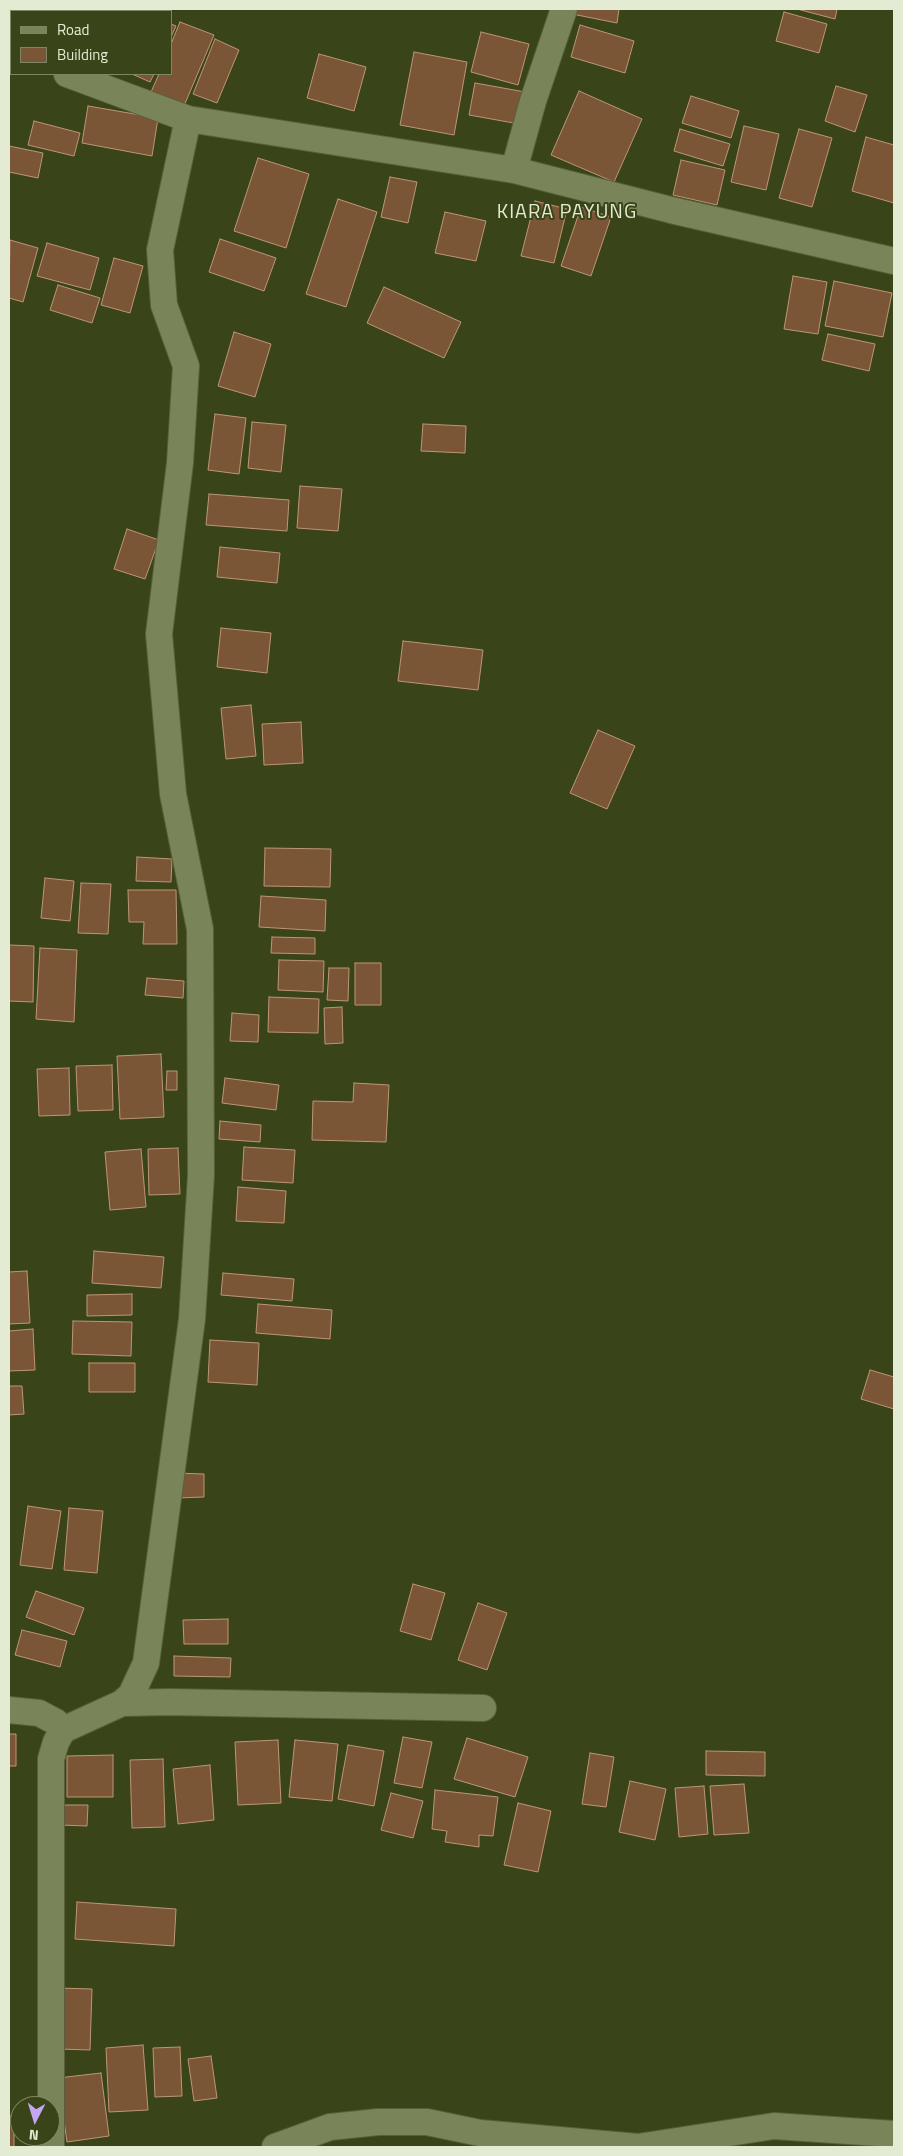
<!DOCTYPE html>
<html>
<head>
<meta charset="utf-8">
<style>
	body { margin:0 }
	#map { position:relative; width:903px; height:2156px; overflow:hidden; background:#3a4419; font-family:"Titillium Web",sans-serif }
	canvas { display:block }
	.frame { position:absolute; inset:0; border:10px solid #e4ebd3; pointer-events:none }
	.legend { position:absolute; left:10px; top:10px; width:162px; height:65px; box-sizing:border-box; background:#3a4419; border:1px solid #7e8763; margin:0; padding:6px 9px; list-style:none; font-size:15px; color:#e4ebd3 }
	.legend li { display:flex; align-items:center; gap:10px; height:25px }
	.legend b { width:25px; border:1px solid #7e8763 }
	.north { position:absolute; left:10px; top:2096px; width:50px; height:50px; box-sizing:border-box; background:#3a4419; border:1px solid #7e8763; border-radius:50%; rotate:185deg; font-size:14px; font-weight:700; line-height:20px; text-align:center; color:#e4ebd3 }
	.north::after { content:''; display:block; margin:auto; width:18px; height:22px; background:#c3a7f2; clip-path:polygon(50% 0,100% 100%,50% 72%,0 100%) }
</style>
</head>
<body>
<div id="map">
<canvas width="903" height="2156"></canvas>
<div class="frame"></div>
<ul class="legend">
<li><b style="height:6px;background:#798559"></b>Road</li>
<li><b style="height:14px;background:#7a5637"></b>Building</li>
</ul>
<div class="north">N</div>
</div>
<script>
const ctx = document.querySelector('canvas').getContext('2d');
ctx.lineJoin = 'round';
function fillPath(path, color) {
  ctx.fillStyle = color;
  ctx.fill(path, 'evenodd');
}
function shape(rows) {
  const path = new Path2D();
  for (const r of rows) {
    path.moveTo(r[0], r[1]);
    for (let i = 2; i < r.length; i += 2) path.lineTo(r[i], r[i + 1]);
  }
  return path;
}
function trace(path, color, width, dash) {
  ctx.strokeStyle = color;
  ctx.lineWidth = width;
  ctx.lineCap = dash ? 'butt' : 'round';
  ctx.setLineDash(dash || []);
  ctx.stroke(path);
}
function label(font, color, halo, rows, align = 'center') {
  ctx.font = font + ' "Titillium Web",sans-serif';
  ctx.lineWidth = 4;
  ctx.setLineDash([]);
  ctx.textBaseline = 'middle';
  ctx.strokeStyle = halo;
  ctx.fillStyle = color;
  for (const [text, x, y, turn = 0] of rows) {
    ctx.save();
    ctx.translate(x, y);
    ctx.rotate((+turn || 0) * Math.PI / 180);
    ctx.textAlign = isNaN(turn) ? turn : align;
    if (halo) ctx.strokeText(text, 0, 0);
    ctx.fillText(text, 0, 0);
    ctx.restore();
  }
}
const building = shape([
	[57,9,104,9,103,11,56,11,57,9],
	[114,9,120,9,126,11,113,11,114,9],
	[567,9,619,9,617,23,567,13,567,9],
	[797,9,837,9,835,19,797,9],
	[784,12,827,24,819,53,776,41,784,12],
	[180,22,214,35,184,106,151,92,159,74,171,74,171,44,180,22],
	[171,24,176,26,171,37,171,24],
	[580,25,634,41,625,73,571,57,580,25],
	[481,32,529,44,518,85,471,72,481,32],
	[215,39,239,50,217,103,193,94,215,39],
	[414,52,467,62,454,135,400,125,414,52],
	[319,54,366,67,354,111,307,98,319,54],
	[132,74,154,74,150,82,132,74],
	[475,83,531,93,525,125,469,115,475,83],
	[836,86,867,95,855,132,825,121,836,86],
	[579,91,642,119,614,182,551,155,579,91],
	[691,96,739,111,731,138,682,123,691,96],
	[88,106,158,118,152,156,82,143,88,106],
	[34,121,80,133,74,156,28,145,34,121],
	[744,126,779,134,766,190,731,182,744,126],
	[680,129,730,144,723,166,674,151,680,129],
	[799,129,832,138,812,207,779,198,799,129],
	[866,137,894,145,894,203,852,191,866,137],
	[9,146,43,153,38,178,9,172,9,146],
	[258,158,309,174,286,248,234,231,258,158],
	[681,160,725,170,717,205,673,195,681,160],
	[390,177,417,182,408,223,381,217,390,177],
	[338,199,377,212,346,307,306,294,338,199],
	[535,201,567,209,554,263,521,256,535,201],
	[581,207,611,217,591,276,561,266,581,207],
	[445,212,486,221,476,261,435,253,445,212],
	[220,239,276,258,264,291,209,272,220,239],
	[10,240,38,248,23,302,9,298,10,240],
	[47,243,99,258,90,290,37,276,47,243],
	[114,258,143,266,130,313,101,305,114,258],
	[793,276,827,282,818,334,784,329,793,276],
	[834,281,892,293,883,337,825,326,834,281],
	[58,285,100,298,92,323,50,310,58,285],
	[384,287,461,322,444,358,367,323,384,287],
	[234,332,271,344,255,397,218,386,234,332],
	[828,334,875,344,869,371,822,360,828,334],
	[215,414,246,418,239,474,208,470,215,414],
	[252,422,286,425,281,472,248,468,252,422],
	[423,424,466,426,465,453,421,451,423,424],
	[300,486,342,489,338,531,297,528,300,486],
	[209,494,289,500,287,531,206,525,209,494],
	[127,529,159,540,145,579,114,569,127,529],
	[220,547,280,553,277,583,217,577,220,547],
	[221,628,271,633,267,673,217,667,221,628],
	[403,641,483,650,478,690,398,681,403,641],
	[251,705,256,756,226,759,221,708,251,705],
	[301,722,303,763,264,765,262,724,301,722],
	[598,730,635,746,607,809,570,793,598,730],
	[265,848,331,849,330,887,264,886,265,848],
	[137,857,172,859,171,882,136,881,137,857],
	[45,878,74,881,70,921,41,918,45,878],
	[81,883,111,884,108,934,78,933,81,883],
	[128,890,176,890,177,944,143,944,144,922,129,922,128,890],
	[261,896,326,900,325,931,259,927,261,896],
	[272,937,315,938,315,954,271,953,272,937],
	[9,945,34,946,33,1002,9,1001,9,945],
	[40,948,77,950,74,1022,36,1019,40,948],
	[279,960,324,961,323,992,278,990,279,960],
	[355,963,381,963,381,1005,355,1005,355,963],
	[329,968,349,968,348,1001,327,1000,329,968],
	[147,978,184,981,183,998,145,995,147,978],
	[269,997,319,999,318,1033,268,1032,269,997],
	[342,1007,343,1043,325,1044,324,1008,342,1007],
	[232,1013,259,1015,258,1042,230,1041,232,1013],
	[161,1054,164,1117,120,1119,117,1056,161,1054],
	[112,1065,113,1110,78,1111,76,1066,112,1065],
	[69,1068,70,1115,39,1116,37,1069,69,1068],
	[167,1071,177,1071,177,1090,166,1090,167,1071],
	[225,1078,279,1085,276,1110,222,1103,225,1078],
	[354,1083,389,1085,386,1142,312,1140,313,1101,353,1102,354,1083],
	[220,1121,261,1125,260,1142,219,1139,220,1121],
	[244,1147,295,1150,293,1183,242,1180,244,1147],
	[178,1148,180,1194,149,1195,148,1149,178,1148],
	[141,1149,146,1207,110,1210,105,1152,141,1149],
	[238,1187,286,1191,284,1223,236,1221,238,1187],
	[94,1251,164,1257,161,1288,92,1283,94,1251],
	[27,1271,30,1323,9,1324,9,1272,27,1271],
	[223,1273,294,1279,292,1301,221,1295,223,1273],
	[132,1294,132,1315,87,1316,87,1295,132,1294],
	[258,1304,332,1310,330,1339,256,1333,258,1304],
	[73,1321,132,1322,131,1356,72,1354,73,1321],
	[33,1329,35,1370,9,1371,9,1331,33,1329],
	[210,1340,259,1343,257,1385,208,1382,210,1340],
	[89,1363,135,1363,135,1392,89,1392,89,1363],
	[870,1370,894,1377,894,1409,861,1399,870,1370],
	[9,1386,22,1386,24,1414,9,1415,9,1386],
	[177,1473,204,1474,204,1497,177,1498,177,1473],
	[28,1506,61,1511,52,1569,20,1565,28,1506],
	[69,1508,103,1511,97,1573,64,1570,69,1508],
	[413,1584,445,1593,431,1640,400,1631,413,1584],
	[36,1591,84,1608,74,1635,26,1617,36,1591],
	[478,1603,507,1613,487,1670,458,1660,478,1603],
	[228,1619,228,1644,184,1644,183,1620,228,1619],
	[22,1630,67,1641,60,1667,15,1655,22,1630],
	[174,1656,231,1658,230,1677,174,1676,174,1656],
	[9,1734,16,1734,16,1766,9,1766,9,1734],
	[403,1737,432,1742,422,1788,394,1783,403,1737],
	[467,1738,528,1757,515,1797,454,1779,467,1738],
	[278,1740,281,1803,238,1805,235,1742,278,1740],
	[295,1740,338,1744,332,1801,289,1797,295,1740],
	[348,1745,384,1751,374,1806,338,1799,348,1745],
	[706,1751,765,1752,765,1776,706,1775,706,1751],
	[590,1753,614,1757,606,1807,582,1804,590,1753],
	[113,1755,113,1797,67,1797,67,1756,113,1755],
	[163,1759,165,1827,132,1828,130,1760,163,1759],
	[210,1765,214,1820,178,1824,173,1769,210,1765],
	[630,1781,666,1789,655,1840,619,1832,630,1781],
	[744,1784,749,1833,714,1835,710,1786,744,1784],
	[704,1786,708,1834,679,1837,675,1788,704,1786],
	[435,1790,498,1797,493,1836,479,1835,479,1847,445,1842,447,1831,432,1829,435,1790],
	[391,1793,423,1801,413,1838,381,1830,391,1793],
	[518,1803,551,1811,538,1872,504,1865,518,1803],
	[60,1805,88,1805,87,1826,60,1825,60,1805],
	[77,1902,176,1909,174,1946,75,1939,77,1902],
	[59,1988,92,1989,90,2050,58,2049,59,1988],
	[143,2045,148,2110,109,2112,106,2048,143,2045],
	[180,2047,182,2096,155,2097,153,2048,180,2047],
	[211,2056,217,2098,194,2101,188,2059,211,2056],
	[101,2073,109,2136,67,2142,58,2078,101,2073],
	[9,2116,14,2116,14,2147,9,2147,9,2116]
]);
fillPath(building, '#7a5637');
trace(building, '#bd9675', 1);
const street = shape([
	[28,11,28,9],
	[9,54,11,55],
	[67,74,188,119,514,170,671,210,894,261],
	[514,170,533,101,564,9],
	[122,1703,170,1702,483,1708],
	[9,1710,39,1713,56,1722,63,1730],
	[51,2147,51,1759,56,1742,63,1730,122,1703,131,1695,146,1663,192,1319,201,1175,200,929,173,794,159,634,180,463,186,366,164,305,160,250,188,119],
	[275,2147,330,2127,378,2122,427,2122,480,2133,638,2147,774,2126,894,2134]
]);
trace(street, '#58603b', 28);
trace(street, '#798559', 26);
ctx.letterSpacing = '1px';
label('20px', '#e4ebd3', '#3a4419', [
	["KIARA PAYUNG",567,213]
]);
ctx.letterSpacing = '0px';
</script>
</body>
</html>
